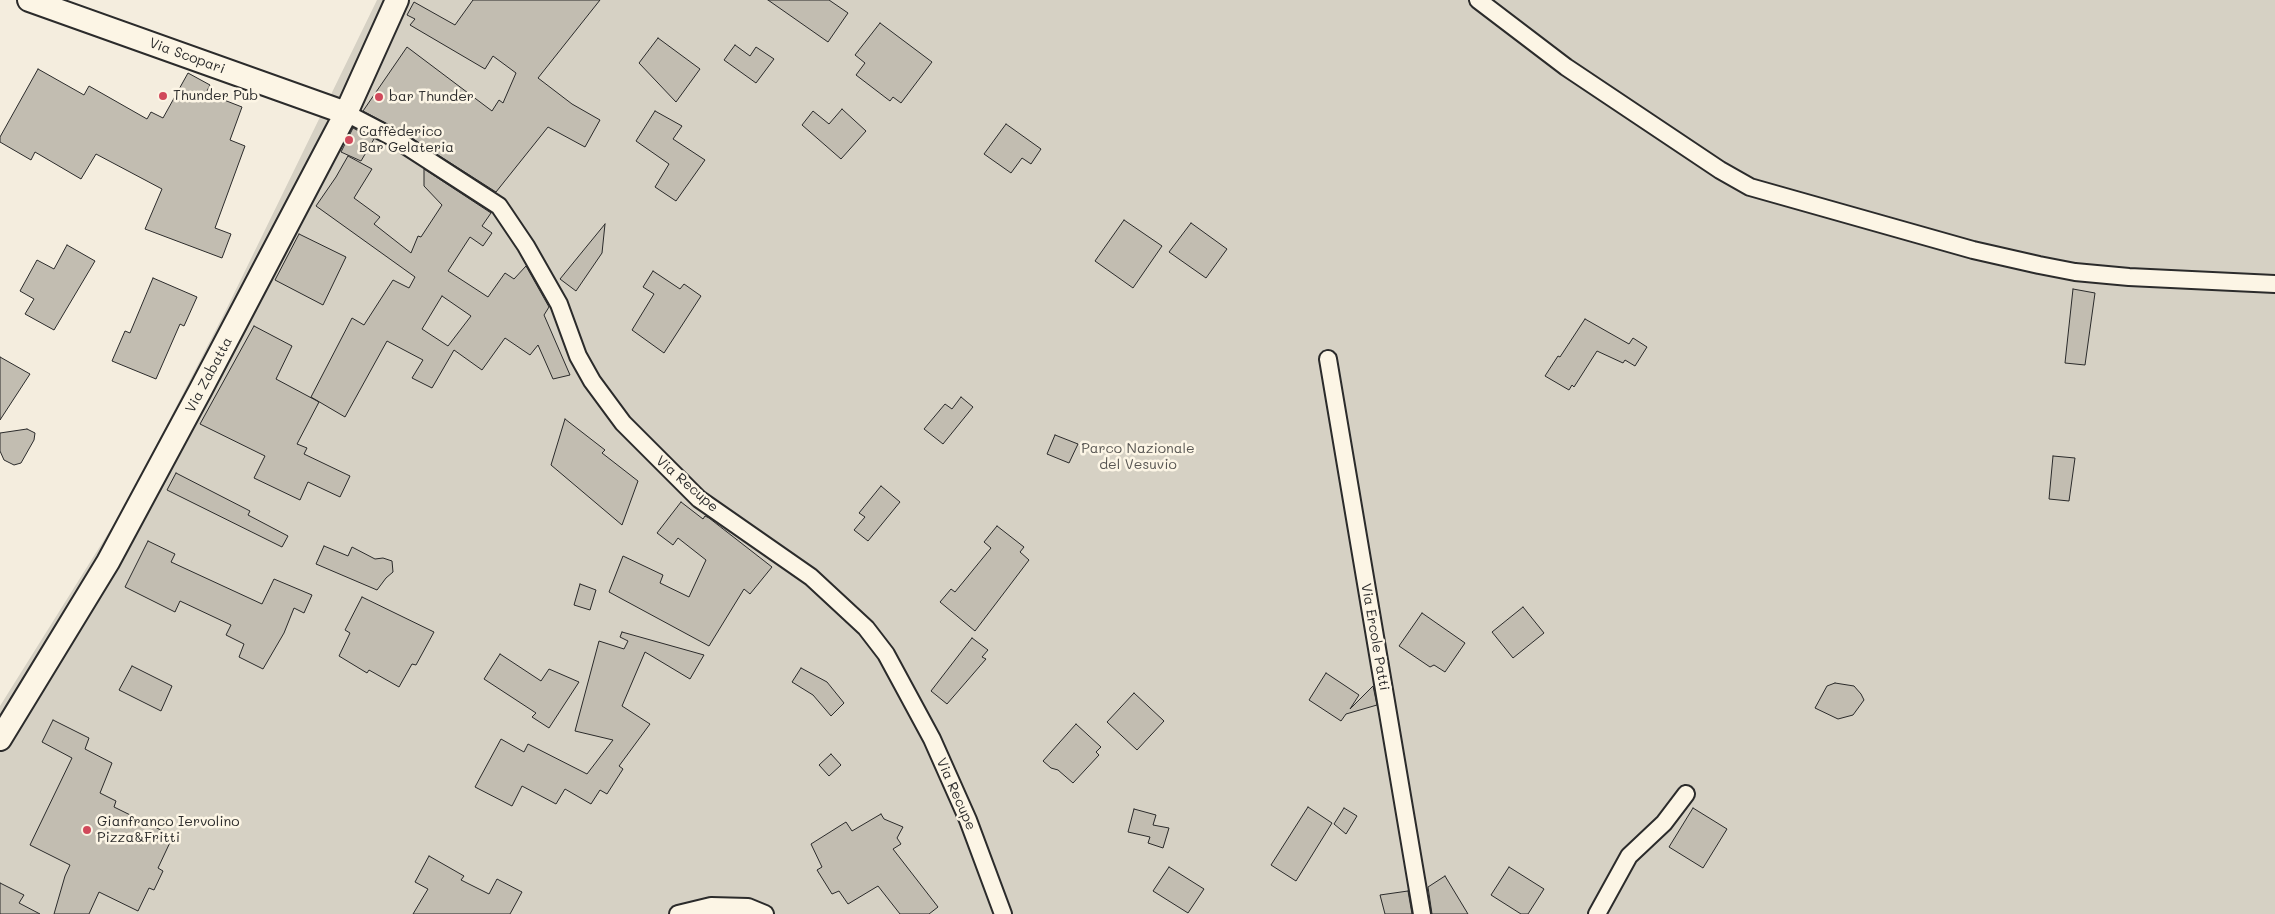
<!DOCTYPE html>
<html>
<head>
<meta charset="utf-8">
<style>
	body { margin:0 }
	canvas { display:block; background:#f4edde }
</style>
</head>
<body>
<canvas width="2275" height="914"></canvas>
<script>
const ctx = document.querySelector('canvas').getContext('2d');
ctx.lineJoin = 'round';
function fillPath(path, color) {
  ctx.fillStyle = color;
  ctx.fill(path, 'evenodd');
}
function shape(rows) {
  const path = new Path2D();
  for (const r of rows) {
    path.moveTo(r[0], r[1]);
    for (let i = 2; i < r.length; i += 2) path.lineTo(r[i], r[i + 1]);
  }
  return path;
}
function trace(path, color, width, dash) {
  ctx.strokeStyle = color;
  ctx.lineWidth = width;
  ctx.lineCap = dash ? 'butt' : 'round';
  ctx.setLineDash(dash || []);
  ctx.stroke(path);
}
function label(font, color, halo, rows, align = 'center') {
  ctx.font = font + ' Mali,sans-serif';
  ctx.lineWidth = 5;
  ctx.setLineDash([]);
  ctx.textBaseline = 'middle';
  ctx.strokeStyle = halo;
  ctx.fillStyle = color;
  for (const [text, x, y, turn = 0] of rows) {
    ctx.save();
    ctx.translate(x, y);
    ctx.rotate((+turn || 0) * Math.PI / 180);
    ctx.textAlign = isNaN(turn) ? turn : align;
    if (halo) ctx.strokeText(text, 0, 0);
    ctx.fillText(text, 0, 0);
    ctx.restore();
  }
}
fillPath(shape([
	[377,0,2275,0,2275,914,0,914,0,706,124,508,226,310]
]), '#d6d1c4');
const building = shape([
	[473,0,600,0,538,78,572,104,600,120,585,147,548,127,496,192,399,130,363,111,407,47,492,111,499,100,503,103,516,73,493,56,485,69,410,25,415,19,407,15,414,2,455,25,473,0],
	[768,0,829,0,848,13,828,42,768,0],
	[880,23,932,62,901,103,893,97,890,101,856,75,865,63,855,55,880,23],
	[658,38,700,69,676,102,639,63,658,38],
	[735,45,750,56,756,47,774,59,756,83,724,60,735,45],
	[38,69,84,95,89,86,147,119,151,112,163,118,188,73,210,85,206,93,242,107,230,140,245,146,215,228,231,234,222,258,145,229,162,189,96,154,81,179,35,152,31,160,0,142,0,137,38,69],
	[842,109,866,131,841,159,802,125,813,111,829,124,842,109],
	[655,111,682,126,673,139,705,160,676,201,655,187,669,164,636,141,655,111],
	[1006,124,1041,149,1031,164,1022,158,1011,173,984,154,1006,124],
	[353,128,374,139,361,161,341,152,353,128],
	[348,156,372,169,354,198,380,217,374,224,411,253,418,236,421,237,442,205,424,186,424,169,491,213,482,226,492,233,483,246,470,237,448,271,488,297,505,273,514,279,526,266,549,307,544,315,570,375,553,379,538,345,530,355,505,338,482,370,454,350,432,388,412,378,423,360,387,341,345,417,311,397,352,318,364,325,393,280,409,288,415,277,316,206,336,177,348,156],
	[442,296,471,316,448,346,422,329,442,296],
	[1124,220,1162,246,1133,288,1095,261,1124,220],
	[1191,223,1227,249,1206,278,1169,252,1191,223],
	[605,224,602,253,576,291,560,279,605,224],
	[299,234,346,257,323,305,275,280,299,234],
	[67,245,95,261,54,330,25,314,34,299,20,291,37,260,54,269,67,245],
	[653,271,680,289,684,284,701,296,664,353,632,330,654,294,643,287,653,271],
	[153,278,197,297,184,326,180,324,156,379,112,361,125,331,130,333,153,278],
	[2073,289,2095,293,2085,365,2065,363,2073,289],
	[1585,319,1629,344,1633,338,1647,347,1635,366,1625,360,1623,363,1597,351,1574,387,1572,385,1569,390,1545,376,1558,356,1560,357,1585,319],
	[254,326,292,346,276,379,319,402,297,444,307,448,304,454,350,476,340,497,308,482,300,500,254,478,265,456,200,424,254,326],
	[0,357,30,374,0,420,0,357],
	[961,397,973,407,943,444,924,429,945,404,952,409,961,397],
	[565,419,605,450,602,453,638,481,622,525,551,465,565,419],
	[27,429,35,433,34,440,21,463,14,465,4,460,0,451,0,433,27,429],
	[1055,435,1078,444,1069,463,1047,454,1055,435],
	[2053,456,2075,458,2069,501,2049,499,2053,456],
	[176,473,250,511,248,515,288,536,282,547,167,490,176,473],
	[881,486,900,502,868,541,854,530,865,517,859,513,881,486],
	[681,502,703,519,705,516,709,518,772,567,750,594,744,589,709,646,609,592,623,556,663,575,660,583,689,597,706,560,678,538,673,545,657,533,681,502],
	[997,526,1024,547,1020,552,1029,560,975,631,940,602,951,589,955,592,991,548,984,542,997,526],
	[148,541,175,554,171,562,262,604,274,579,312,595,304,613,294,608,284,633,263,669,239,657,244,644,226,635,231,625,180,601,175,612,125,587,148,541],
	[324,546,348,556,352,547,375,559,383,558,392,561,393,572,386,578,377,590,316,564,324,546],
	[580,584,596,590,590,610,574,605,580,584],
	[362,597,434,632,416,665,412,664,399,687,369,670,367,673,339,656,350,633,345,630,362,597],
	[1523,607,1544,633,1513,658,1492,632,1523,607],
	[1422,613,1465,643,1445,672,1434,665,1430,667,1399,646,1422,613],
	[622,632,704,655,690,679,645,652,622,706,650,724,619,766,623,769,607,794,600,790,591,804,565,789,556,804,522,786,512,806,475,787,501,739,524,752,528,744,587,774,613,740,575,731,599,641,624,649,628,641,620,637,622,632],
	[972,638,988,650,982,657,986,659,947,704,931,691,972,638],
	[500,654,541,681,549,669,579,682,549,728,532,717,536,713,484,679,500,654],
	[132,666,172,686,161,711,119,690,132,666],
	[801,668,827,682,844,703,831,716,813,695,792,682,801,668],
	[1326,673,1359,695,1350,709,1373,686,1377,705,1346,714,1341,721,1309,700,1326,673],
	[1835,683,1854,686,1861,694,1864,700,1853,715,1838,719,1815,708,1827,686,1835,683],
	[1134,693,1164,721,1137,750,1107,722,1134,693],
	[53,720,89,738,85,749,112,763,100,793,116,801,114,807,173,836,158,868,163,871,154,890,149,888,138,911,99,892,89,914,54,914,65,876,70,865,30,845,72,758,42,742,53,720],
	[1076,724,1101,747,1096,752,1099,755,1073,783,1058,770,1051,768,1043,761,1076,724],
	[831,754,841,765,829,776,819,765,831,754],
	[1308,807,1332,823,1296,881,1271,865,1308,807],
	[1344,808,1357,816,1346,834,1334,824,1344,808],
	[1693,808,1727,829,1703,868,1669,847,1693,808],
	[1134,809,1156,815,1153,825,1169,828,1163,848,1148,843,1150,837,1128,832,1134,809],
	[881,814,884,819,903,827,897,838,901,844,893,849,938,907,929,914,900,914,878,886,848,904,839,891,832,894,817,870,822,867,811,844,846,822,852,831,881,814],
	[429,856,464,876,461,880,489,894,497,879,522,892,510,914,413,914,428,889,415,882,429,856],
	[1169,867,1204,889,1188,913,1153,891,1169,867],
	[1509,867,1544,889,1528,914,1521,914,1491,895,1509,867],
	[1445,876,1468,914,1432,914,1428,887,1445,876],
	[0,883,24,895,19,903,40,914,0,914,0,883],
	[1408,891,1412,914,1385,914,1380,895,1408,891]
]);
fillPath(building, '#c2bdb1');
trace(building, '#2b2b2b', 1);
const street = shape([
	[1478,0,1566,67,1720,170,1750,187,1973,250,2039,265,2075,272,2129,277,2275,284],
	[346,113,394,138,499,206,526,246,559,304,578,356,592,381,623,423,699,499,811,577,866,628,886,654,932,739,968,820,1003,914],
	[1328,359,1422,914],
	[678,914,711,906,748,907,765,914],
	[1597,914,1629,856,1664,823,1686,794]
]);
const secondary = shape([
	[29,0,346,113],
	[0,739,108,562,200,391,346,113,397,0]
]);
trace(street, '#2b2b2b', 20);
trace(secondary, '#2b2b2b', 26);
trace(street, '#fcf5e5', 16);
trace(secondary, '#fcf5e5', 22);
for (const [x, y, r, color] of [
	[163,96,5,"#d1495b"],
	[379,97,5,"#d1495b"],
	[349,140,5,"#d1495b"],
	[87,830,5,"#d1495b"]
]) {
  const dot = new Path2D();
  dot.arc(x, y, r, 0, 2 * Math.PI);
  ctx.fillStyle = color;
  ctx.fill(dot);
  trace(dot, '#fcf5e5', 2);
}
label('14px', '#2b2b2b', '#fcf5e5', [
	["Via Scopari",187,56,20],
	["Via Zabatta",209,375,-62],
	["Via Recupe",687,484,41],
	["Via Ercole Patti",1375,637,80],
	["Via Recupe",956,794,66]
]);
label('14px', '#2b2b2b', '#fcf5e5', [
	["Thunder Pub",173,96],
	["bar Thunder",389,97],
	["Caffèderico",359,132],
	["Bar Gelateria",359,148],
	["Gianfranco Iervolino",97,822],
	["Pizza&Fritti",97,838]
], 'left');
label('14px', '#565451', '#fcf5e5', [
	["Parco Nazionale",1138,449],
	["del Vesuvio",1138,465]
]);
</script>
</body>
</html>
